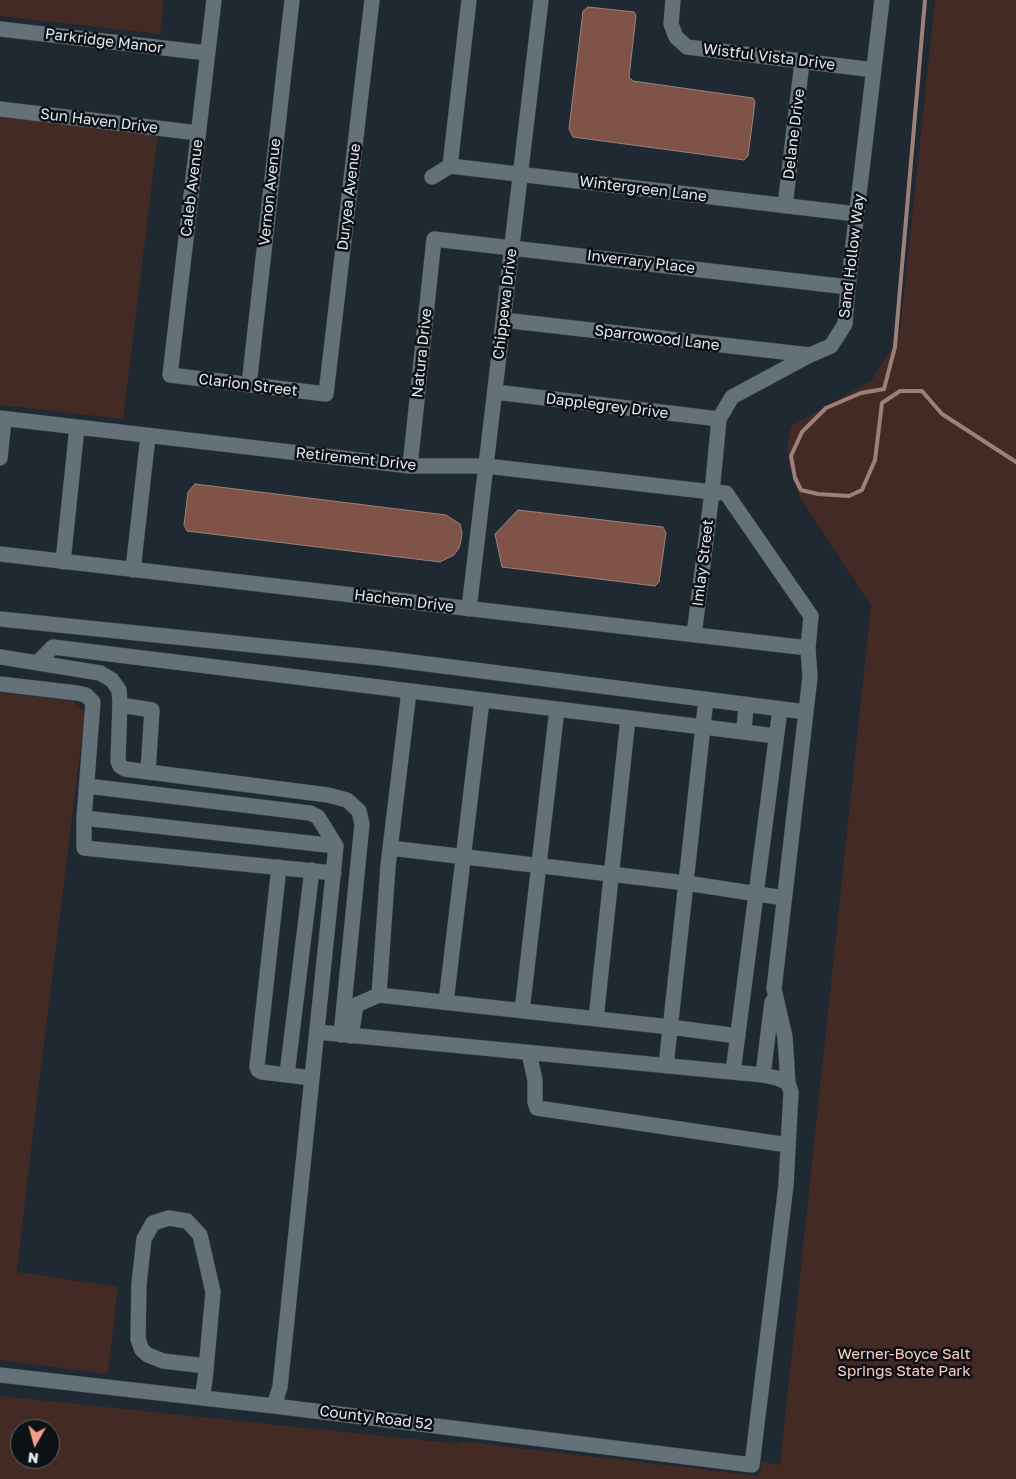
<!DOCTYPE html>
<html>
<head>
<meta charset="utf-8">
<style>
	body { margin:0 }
	#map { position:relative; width:1016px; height:1479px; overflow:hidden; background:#1f2931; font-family:"Golos Text",sans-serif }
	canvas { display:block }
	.north { position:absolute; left:10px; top:1419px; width:50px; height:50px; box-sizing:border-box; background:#0d1115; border:1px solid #62676c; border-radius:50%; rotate:187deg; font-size:14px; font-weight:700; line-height:20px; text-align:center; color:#e2e9ee }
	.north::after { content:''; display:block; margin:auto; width:18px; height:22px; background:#f49e8a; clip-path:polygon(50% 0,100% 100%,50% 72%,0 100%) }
</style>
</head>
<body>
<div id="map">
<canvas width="1016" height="1479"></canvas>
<div class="north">N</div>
</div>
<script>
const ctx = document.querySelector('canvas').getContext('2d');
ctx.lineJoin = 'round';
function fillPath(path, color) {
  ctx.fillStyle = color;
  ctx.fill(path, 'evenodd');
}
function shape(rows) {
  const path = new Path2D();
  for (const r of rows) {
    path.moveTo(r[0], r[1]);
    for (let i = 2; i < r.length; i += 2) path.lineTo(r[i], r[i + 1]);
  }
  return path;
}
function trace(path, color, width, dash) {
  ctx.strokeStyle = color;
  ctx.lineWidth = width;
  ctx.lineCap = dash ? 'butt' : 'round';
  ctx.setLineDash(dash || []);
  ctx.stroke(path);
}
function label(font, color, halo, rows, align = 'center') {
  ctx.font = font + ' "Golos Text",sans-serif';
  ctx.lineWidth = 5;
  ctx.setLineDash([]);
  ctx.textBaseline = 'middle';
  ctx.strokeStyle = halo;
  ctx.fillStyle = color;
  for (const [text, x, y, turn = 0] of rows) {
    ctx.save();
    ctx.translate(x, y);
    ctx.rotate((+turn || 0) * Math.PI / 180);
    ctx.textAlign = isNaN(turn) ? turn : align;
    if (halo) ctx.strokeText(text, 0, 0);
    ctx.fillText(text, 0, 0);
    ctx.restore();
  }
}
fillPath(shape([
	[0,0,164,0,160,34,0,16],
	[935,0,1016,0,1016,1479,0,1479,0,1396,459,1444,458,1441,759,1476,762,1462,780,1465,871,605,799,496,789,463,787,448,791,426,871,381,890,351,900,331],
	[20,1429,50,1429,50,1459,20,1459],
	[0,117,158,135,123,419,0,405],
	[0,693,73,701,85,713,35,1116,17,1272,118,1287,108,1374,0,1360]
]), '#442a24');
const water = shape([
	[588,7,634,12,636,16,629,77,633,81,753,98,755,102,748,156,744,160,573,137,569,129,583,11,588,7],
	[195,484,446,515,460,524,462,533,461,541,459,548,454,555,440,562,187,531,184,525,188,492,195,484],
	[518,510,663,527,666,533,659,582,655,586,502,567,495,534,518,510]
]);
fillPath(water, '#805349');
trace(water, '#9d807a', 1);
trace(shape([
	[925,0,895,347,884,389,861,393,826,408,802,432,791,456,795,478,801,490,818,494,849,496,862,490,875,460,882,403,900,391,922,391,942,414,1016,462]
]), '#9d807a', 4);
const minor = shape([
	[214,0,170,375,326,394,372,0],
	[673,0,671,24,676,37,687,47,874,70],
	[0,29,207,53],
	[0,109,198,133],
	[450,166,469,0],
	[432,177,450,166,856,214],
	[785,206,802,62],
	[503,320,810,355],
	[249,385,292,0],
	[495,392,719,419],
	[0,418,410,466,486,466,712,492,694,635],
	[0,458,4,419],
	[410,466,434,239,848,287],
	[0,554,808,648],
	[63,562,77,427],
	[133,570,148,436],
	[469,609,541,0],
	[0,619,380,658,806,712],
	[0,657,100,673,112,680,119,690,120,702,118,761,120,766,125,769,328,795,347,800,359,811,362,824,341,1035],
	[37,663,53,647,776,736],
	[0,684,77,693,86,695,93,702,84,818,336,846,280,1387,274,1406],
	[120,705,152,710,148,772],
	[744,732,746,704],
	[87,786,310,813,318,817,336,846],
	[84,818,84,848,334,873],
	[390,848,686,883,784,898],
	[279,867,257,1066,258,1070,262,1072,312,1078],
	[379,995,388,866,409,691],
	[446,1002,482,700],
	[522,1011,557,709],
	[596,1019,628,718],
	[351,1036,356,1005,379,995,670,1027,738,1036],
	[529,1053,535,1080,535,1102,537,1108,788,1145],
	[666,1066,706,699],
	[733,1072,780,709],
	[287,1074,312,870],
	[763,1075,772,1002],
	[788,1083,785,1037,774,989,810,677,808,648,811,616,726,493,712,492,719,419,732,397,810,355,831,346,845,324,848,287,882,0],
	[0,1375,274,1406,752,1465,786,1185,791,1092,788,1083,777,1078,763,1075,317,1032],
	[202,1398,205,1380,213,1292,200,1235,187,1221,169,1218,153,1223,144,1239,139,1284,138,1339,142,1350,148,1355,163,1361,206,1366]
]);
trace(minor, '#3c464b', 16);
trace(minor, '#647179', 15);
label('15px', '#e2e9ee', '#0d1115', [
	["Parkridge Manor",104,41,7],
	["Wistful Vista Drive",769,57,7],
	["Sun Haven Drive",99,121,7],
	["Delane Drive",794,134,-83],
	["Caleb Avenue",192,188,-83],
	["Wintergreen Lane",643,189,7],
	["Vernon Avenue",270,192,-84],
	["Duryea Avenue",349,197,-83],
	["Sand Hollow Way",852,256,-83],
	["Inverrary Place",641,262,7],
	["Chippewa Drive",505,304,-83],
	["Sparrowood Lane",657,338,7],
	["Natura Drive",422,353,-84],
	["Clarion Street",248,385,7],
	["Dapplegrey Drive",607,406,7],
	["Retirement Drive",356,459,6],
	["Imlay Street",703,563,-83],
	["Hachem Drive",404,601,7],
	["County Road 52",376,1418,7]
]);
label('15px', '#fbccc1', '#0d1115', [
	["Werner-Boyce Salt",904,1354],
	["Springs State Park",904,1371]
]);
</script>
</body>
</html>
